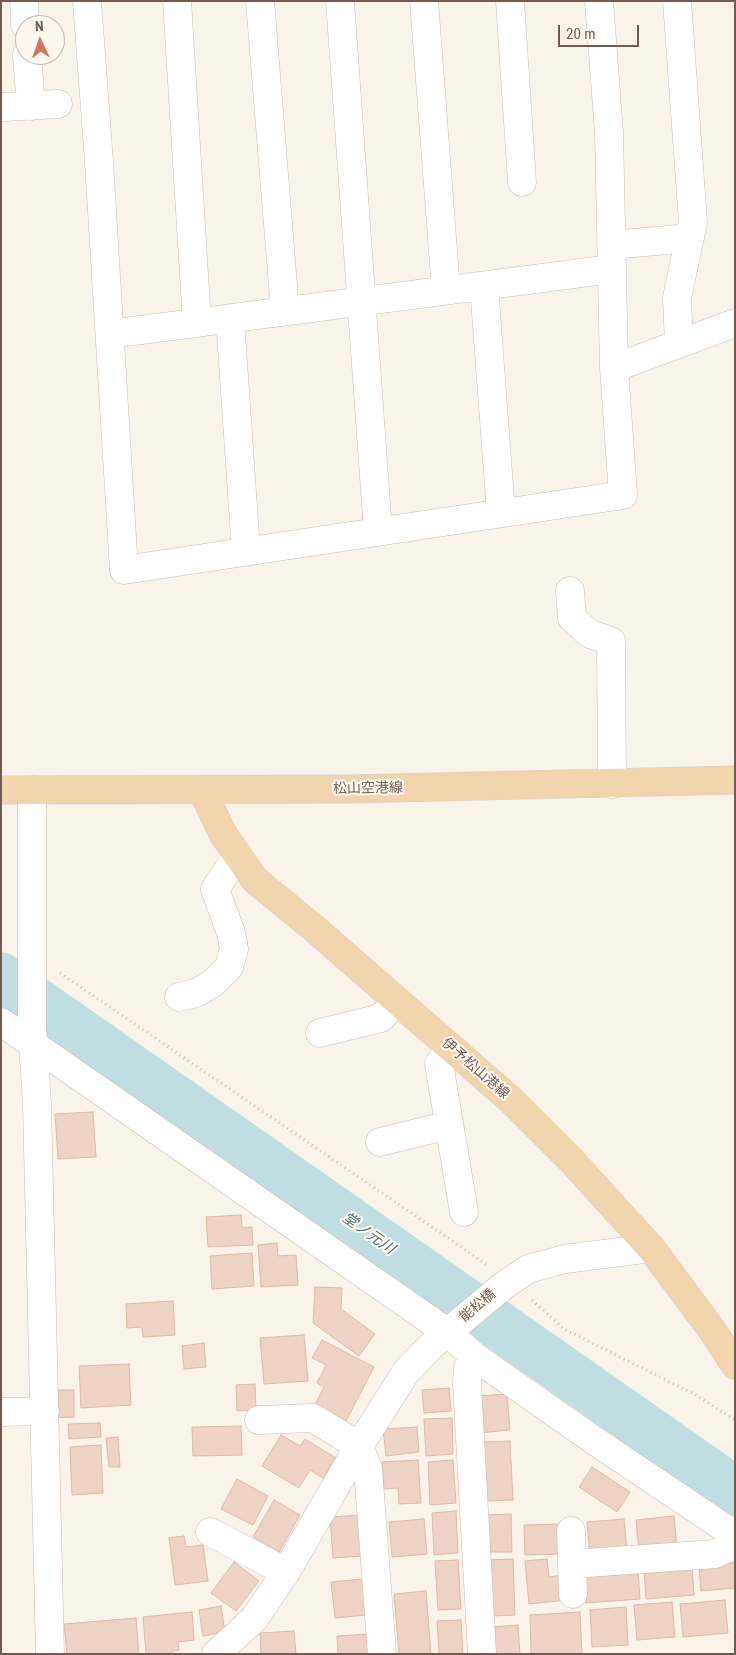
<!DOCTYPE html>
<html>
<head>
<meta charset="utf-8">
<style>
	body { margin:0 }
	#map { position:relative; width:736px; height:1655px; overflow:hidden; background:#faf3ea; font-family:"Roboto Condensed",sans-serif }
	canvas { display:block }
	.frame { position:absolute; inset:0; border:2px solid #725b50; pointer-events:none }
	.north { position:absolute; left:15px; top:15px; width:50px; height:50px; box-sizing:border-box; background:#fdf7f0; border:1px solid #c5b9b0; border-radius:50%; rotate:357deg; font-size:14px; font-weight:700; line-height:20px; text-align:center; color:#725b50 }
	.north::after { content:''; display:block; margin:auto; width:18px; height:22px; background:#d4765f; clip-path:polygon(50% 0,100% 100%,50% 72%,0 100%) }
	.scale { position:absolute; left:558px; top:25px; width:81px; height:22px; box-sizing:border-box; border:2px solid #725b50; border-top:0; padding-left:6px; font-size:15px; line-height:18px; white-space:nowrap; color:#725b50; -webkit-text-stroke:4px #fdf7f0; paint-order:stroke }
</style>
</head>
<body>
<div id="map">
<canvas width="736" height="1655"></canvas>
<div class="frame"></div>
<div class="north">N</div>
<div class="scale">20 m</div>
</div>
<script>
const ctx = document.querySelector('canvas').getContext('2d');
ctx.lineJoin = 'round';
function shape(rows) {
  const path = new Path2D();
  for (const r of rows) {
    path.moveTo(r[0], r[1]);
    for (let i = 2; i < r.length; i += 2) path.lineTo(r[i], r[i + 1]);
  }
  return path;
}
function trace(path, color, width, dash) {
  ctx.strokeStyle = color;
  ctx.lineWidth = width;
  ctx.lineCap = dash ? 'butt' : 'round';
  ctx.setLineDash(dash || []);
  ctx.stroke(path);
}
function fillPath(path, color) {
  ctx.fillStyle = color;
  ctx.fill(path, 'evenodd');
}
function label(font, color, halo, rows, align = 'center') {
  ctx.font = font + ' "Roboto Condensed","Noto Sans JP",sans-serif';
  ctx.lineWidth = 4;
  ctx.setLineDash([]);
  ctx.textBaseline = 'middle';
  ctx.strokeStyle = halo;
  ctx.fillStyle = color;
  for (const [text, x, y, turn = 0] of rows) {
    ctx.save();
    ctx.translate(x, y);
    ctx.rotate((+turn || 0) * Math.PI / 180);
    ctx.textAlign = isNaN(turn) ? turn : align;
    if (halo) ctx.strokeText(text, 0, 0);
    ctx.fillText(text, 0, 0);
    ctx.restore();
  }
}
trace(shape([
	[1,977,735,1491]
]), '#c0dee1', 49);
const building = shape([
	[93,1112,96,1157,58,1159,55,1114,93,1112],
	[241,1215,242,1228,252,1227,253,1245,208,1247,206,1217,241,1215],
	[277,1243,278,1256,296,1255,298,1285,261,1287,258,1245,277,1243],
	[252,1253,254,1286,212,1289,210,1256,252,1253],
	[315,1287,342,1288,341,1309,375,1334,359,1356,313,1323,315,1287],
	[173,1301,175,1335,143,1337,142,1327,127,1328,126,1304,173,1301],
	[304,1335,308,1381,264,1384,260,1338,304,1335],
	[322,1340,374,1367,346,1421,315,1405,324,1387,317,1383,326,1365,312,1358,322,1340],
	[204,1343,206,1367,184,1369,182,1346,204,1343],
	[129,1364,131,1405,81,1408,79,1366,129,1364],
	[255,1384,256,1410,237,1411,236,1385,255,1384],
	[449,1388,451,1411,424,1413,422,1390,449,1388],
	[53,1390,74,1390,74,1417,53,1418,53,1390],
	[507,1394,510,1430,479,1433,476,1396,507,1394],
	[452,1418,453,1454,426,1456,424,1419,452,1418],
	[100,1423,101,1437,69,1439,68,1424,100,1423],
	[241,1426,242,1455,193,1456,192,1427,241,1426],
	[417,1427,419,1452,386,1456,383,1429,417,1427],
	[281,1435,300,1446,305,1439,336,1458,323,1478,310,1470,299,1488,262,1466,281,1435],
	[118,1437,120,1467,109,1467,106,1438,118,1437],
	[510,1441,513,1500,484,1501,482,1442,510,1441],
	[101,1445,103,1493,72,1495,70,1447,101,1445],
	[418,1460,421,1503,399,1504,398,1488,384,1489,382,1462,418,1460],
	[453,1460,456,1503,430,1505,428,1462,453,1460],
	[592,1467,630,1492,617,1512,579,1487,592,1467],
	[237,1479,268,1496,253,1525,221,1509,237,1479],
	[274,1500,300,1515,279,1552,253,1537,274,1500],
	[456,1511,458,1553,434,1555,432,1513,456,1511],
	[511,1514,512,1552,486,1552,484,1515,511,1514],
	[361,1515,364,1556,333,1558,330,1517,361,1515],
	[674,1516,677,1547,639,1551,636,1520,674,1516],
	[424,1519,427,1554,392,1557,389,1522,424,1519],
	[624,1519,627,1552,590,1555,587,1522,624,1519],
	[560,1524,561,1554,525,1555,524,1525,560,1524],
	[184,1536,186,1547,203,1545,208,1581,175,1585,169,1538,184,1536],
	[513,1559,515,1615,490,1616,488,1560,513,1559],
	[547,1559,549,1577,563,1575,566,1600,529,1604,525,1561,547,1559],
	[458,1560,461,1609,438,1610,435,1561,458,1560],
	[234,1562,259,1581,236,1611,211,1593,234,1562],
	[735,1563,735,1588,701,1591,699,1566,735,1563],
	[692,1565,694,1595,646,1599,644,1570,692,1565],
	[638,1570,640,1599,586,1603,584,1574,638,1570],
	[362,1579,366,1615,335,1618,331,1582,362,1579],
	[426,1591,431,1654,399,1654,394,1594,426,1591],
	[725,1600,728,1633,683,1637,680,1604,725,1600],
	[672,1602,675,1637,637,1640,634,1605,672,1602],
	[221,1606,225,1632,203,1636,199,1610,221,1606],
	[626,1607,628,1645,592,1647,590,1610,626,1607],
	[192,1612,194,1640,178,1642,179,1650,172,1651,172,1654,146,1654,143,1617,192,1612],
	[580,1612,582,1654,531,1654,530,1615,580,1612],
	[136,1618,139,1654,67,1654,64,1624,136,1618],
	[461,1620,463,1654,439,1654,437,1621,461,1620],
	[518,1625,520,1654,492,1654,490,1627,518,1625],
	[294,1631,296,1654,261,1654,260,1633,294,1631],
	[369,1634,370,1654,338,1654,337,1636,369,1634]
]);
fillPath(building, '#ecd3c5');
trace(building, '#dcbaa7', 1);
const minor = shape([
	[24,1,25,25],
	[87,1,99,162,124,570,623,495,614,368,609,133,599,1],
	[177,1,197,323],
	[260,1,285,311],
	[340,1,378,532],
	[424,1,446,290],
	[510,1,522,182],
	[677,1,693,222,677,298,679,344],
	[27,55,31,106],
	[4,107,58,104],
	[611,245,690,238],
	[484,286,501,513],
	[230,319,246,551],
	[110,334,612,269],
	[614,368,735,323],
	[570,591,572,618,590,634,611,641,612,784],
	[32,790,32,1027,37,1104,50,1654],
	[179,997,196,993,213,983,229,967,234,949,231,933,215,889,238,855],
	[1,1022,447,1332,475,1357,595,1441,735,1535],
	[320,1033,381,1018,397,1001],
	[450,1048,439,1064,464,1212],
	[380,1142,449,1125],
	[475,1357,468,1368,467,1384,482,1654],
	[1,1412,45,1411],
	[259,1420,313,1418,359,1446,368,1469,382,1654],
	[571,1531,573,1594],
	[210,1532,286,1572],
	[572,1564,715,1554,728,1548,735,1538],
	[216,1654,254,1619,286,1572,359,1446,406,1372,431,1346,503,1286,528,1269,565,1259,651,1248]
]);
const major = shape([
	[1,790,351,789,735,780],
	[202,790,223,834,255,880,316,930,512,1101,570,1159,651,1248,712,1330,735,1365]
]);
trace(minor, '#cbbbb1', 29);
trace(major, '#d8d1ce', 29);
trace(shape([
	[60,973,486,1264],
	[532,1300,564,1329,694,1394,735,1420]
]), '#d1b7a8', 3, [1, 4]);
trace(minor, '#fff', 28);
trace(major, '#f0d4ab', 28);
label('14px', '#725b50', '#fdf7f0', [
	["松山空港線",368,789,-1],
	["伊予松山港線",475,1069,41],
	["能松橋",478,1306,-40]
]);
label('italic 15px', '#49747b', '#fdf7f0', [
	["堂ノ元川",368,1234,35]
]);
</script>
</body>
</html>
